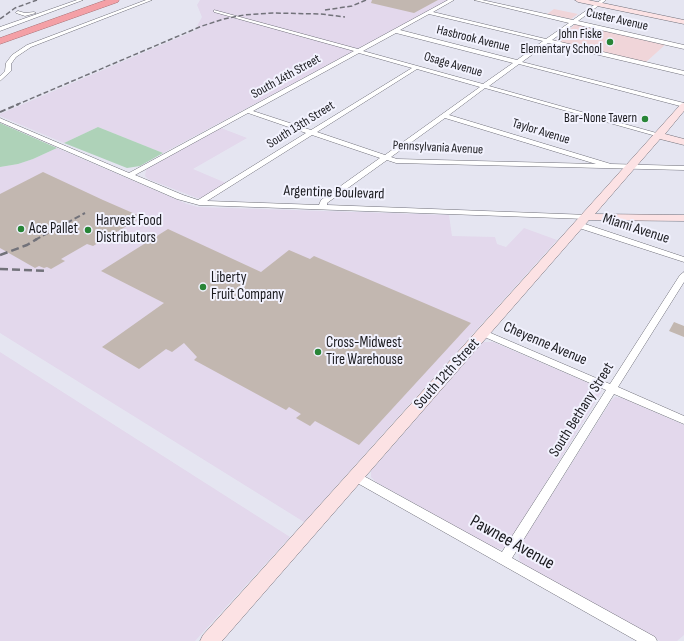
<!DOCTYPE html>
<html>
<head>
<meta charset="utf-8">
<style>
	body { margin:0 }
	canvas { display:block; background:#e5e5f1 }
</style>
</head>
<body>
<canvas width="684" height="641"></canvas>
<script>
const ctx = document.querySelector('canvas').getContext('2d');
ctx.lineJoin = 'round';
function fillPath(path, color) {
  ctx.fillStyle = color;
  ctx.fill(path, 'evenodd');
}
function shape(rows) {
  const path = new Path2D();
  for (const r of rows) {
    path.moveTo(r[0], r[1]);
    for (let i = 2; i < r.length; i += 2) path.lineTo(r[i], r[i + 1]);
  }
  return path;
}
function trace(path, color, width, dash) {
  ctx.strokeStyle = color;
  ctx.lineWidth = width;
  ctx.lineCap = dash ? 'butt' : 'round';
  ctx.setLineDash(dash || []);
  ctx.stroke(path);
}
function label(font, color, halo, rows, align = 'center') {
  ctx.font = font + ' "Sofia Sans Condensed",sans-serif';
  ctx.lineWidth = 4;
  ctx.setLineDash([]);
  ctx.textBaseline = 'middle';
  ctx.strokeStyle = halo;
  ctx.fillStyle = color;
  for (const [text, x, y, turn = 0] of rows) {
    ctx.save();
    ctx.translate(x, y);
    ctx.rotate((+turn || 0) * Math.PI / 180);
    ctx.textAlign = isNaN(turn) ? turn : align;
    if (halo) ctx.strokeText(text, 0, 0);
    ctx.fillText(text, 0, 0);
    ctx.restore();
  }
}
fillPath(shape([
	[200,0,449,0,163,153,98,127,64,143,0,116,0,114,201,28,197,26,202,17,197,5],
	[221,128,247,138,193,169,226,183,201,198,197,198,148,179,145,176,146,170,150,167],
	[57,148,187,204,198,207,449,215,452,236,495,237,497,244,506,247,524,228,557,240,304,522,0,333,0,167,18,164,33,159],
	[483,342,493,342,600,388,602,391,507,546,502,549,494,548,376,482,371,477,371,471],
	[0,352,290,537,195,641,0,641],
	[615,397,622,398,684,425,684,635,677,641,660,641,524,565,519,560,518,550,524,539,611,401]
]), '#e3d8ec');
fillPath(shape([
	[554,9,578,14,571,19,547,14],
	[575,24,666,44,645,63,554,41,570,29]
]), '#f0d5d9');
fillPath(shape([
	[0,123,57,148,33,159,18,164,0,167],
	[98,127,163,153,140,166,127,168,64,143]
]), '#aed2b8');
fillPath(shape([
	[372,0,438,0,414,13,371,3],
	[43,172,103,200,142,217,93,246,87,244,61,259,65,261,51,269,47,267,44,268,39,266,35,268,0,248,0,194],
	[168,229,261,272,289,250,310,259,314,256,471,323,359,445,315,421,310,426,296,418,301,414,289,407,286,410,194,360,197,357,184,343,172,352,166,349,139,369,102,347,164,303,101,271],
	[674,322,684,326,684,337,669,331]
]), '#c2b7b0');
const street = shape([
	[77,0,83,0,0,31,0,27,77,0],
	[146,0,152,0,31,47,16,57,11,64,11,71,0,81,0,76,5,71,6,63,12,55,27,45,146,0],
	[448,0,454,0,433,12,546,39,569,23,474,0,482,0,573,20,601,0,606,0,578,21,684,45,684,49,574,24,552,40,684,71,684,75,548,43,522,62,684,103,684,107,519,64,489,86,660,134,660,136,656,136,485,88,449,115,611,164,684,166,684,170,396,163,387,160,327,203,327,205,589,215,589,219,586,219,199,205,177,199,0,122,0,118,2,119,129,173,354,51,214,12,214,10,358,49,448,0],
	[429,14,543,41,517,60,400,30,429,14],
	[396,33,513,63,483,84,363,51,396,33],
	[359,53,412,68,311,130,253,111,359,53],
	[417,69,480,87,385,155,317,132,417,69],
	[248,113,306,133,198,200,183,195,135,175,248,113],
	[445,118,596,164,397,159,391,157,445,118],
	[312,135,380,158,321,200,319,205,207,201,312,135],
	[18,11,25,13,34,12,36,13,25,16,16,13,16,12,18,11],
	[576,223,582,223,684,257,684,262,576,227,575,225,576,223],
	[684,272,684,282,618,387,684,416,684,424,614,394,512,558,655,637,657,641,637,641,352,480,350,477,352,474,356,473,360,474,502,552,606,390,480,335,478,333,480,331,486,331,610,384,680,275,684,272]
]);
const secondary = shape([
	[575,0,588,0,684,20,684,24,578,2,575,0],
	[684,103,684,111,665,134,684,139,684,145,660,139,595,214,684,215,684,221,589,220,222,641,200,641,203,635,655,133,681,104,684,103]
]);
const highway = shape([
	[106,0,119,0,118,2,0,44,0,38,106,0]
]);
trace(street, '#70707a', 1);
trace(secondary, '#70707a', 1);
trace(highway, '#a87176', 1);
fillPath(street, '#fff');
fillPath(secondary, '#fce2e4');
fillPath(highway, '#f4a0a6');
trace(shape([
	[325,10,352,6,366,0],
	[0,19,15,8,37,0],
	[16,105,202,26,224,19,244,15,273,13,321,14,345,17]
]), '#72727a', 1.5, [5, 2.5]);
trace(shape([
	[0,112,19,104],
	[35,240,85,213]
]), '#72727a', 2, [6, 3]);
trace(shape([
	[0,255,27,245,37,239],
	[0,269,48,271]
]), '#72727a', 2.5, [8, 4]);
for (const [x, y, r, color] of [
	[610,42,4,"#288537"],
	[645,119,4,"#288537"],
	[21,229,4,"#288537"],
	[88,230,4,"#288537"],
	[203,287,4,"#288537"],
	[318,352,4,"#288537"]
]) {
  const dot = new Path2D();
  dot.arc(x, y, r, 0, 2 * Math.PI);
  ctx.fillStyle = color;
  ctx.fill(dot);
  trace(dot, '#f2f2fe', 1.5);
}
label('13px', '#1a1a1e', '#f2f2fe', [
	["Custer Avenue",617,20,13],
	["Hasbrook Avenue",473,39,14],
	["Osage Avenue",453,65,16],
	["South 14th Street",286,77,-29],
	["South 13th Street",301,125,-32],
	["Taylor Avenue",541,132,17],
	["Pennsylvania Avenue",438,148,3]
]);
label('13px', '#1a1a1e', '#f2f2fe', [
	["John Fiske",602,35],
	["Elementary School",602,50],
	["Bar-None Tavern",637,119]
], 'right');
label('15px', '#1a1a1e', '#f2f2fe', [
	["Argentine Boulevard",334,193,2],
	["Miami Avenue",636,229,18],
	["Cheyenne Avenue",545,344,23],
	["South 12th Street",447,374,-48],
	["South Bethany Street",582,410,-58]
]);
label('15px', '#1a1a1e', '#f2f2fe', [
	["Harvest Food",96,221],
	["Distributors",96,238],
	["Ace Pallet",29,229],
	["Liberty",211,278],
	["Fruit Company",211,295],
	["Cross-Midwest",326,343],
	["Tire Warehouse",326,360]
], 'left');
label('18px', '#1a1a1e', '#f2f2fe', [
	["Pawnee Avenue",512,543,29]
]);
</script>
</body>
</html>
